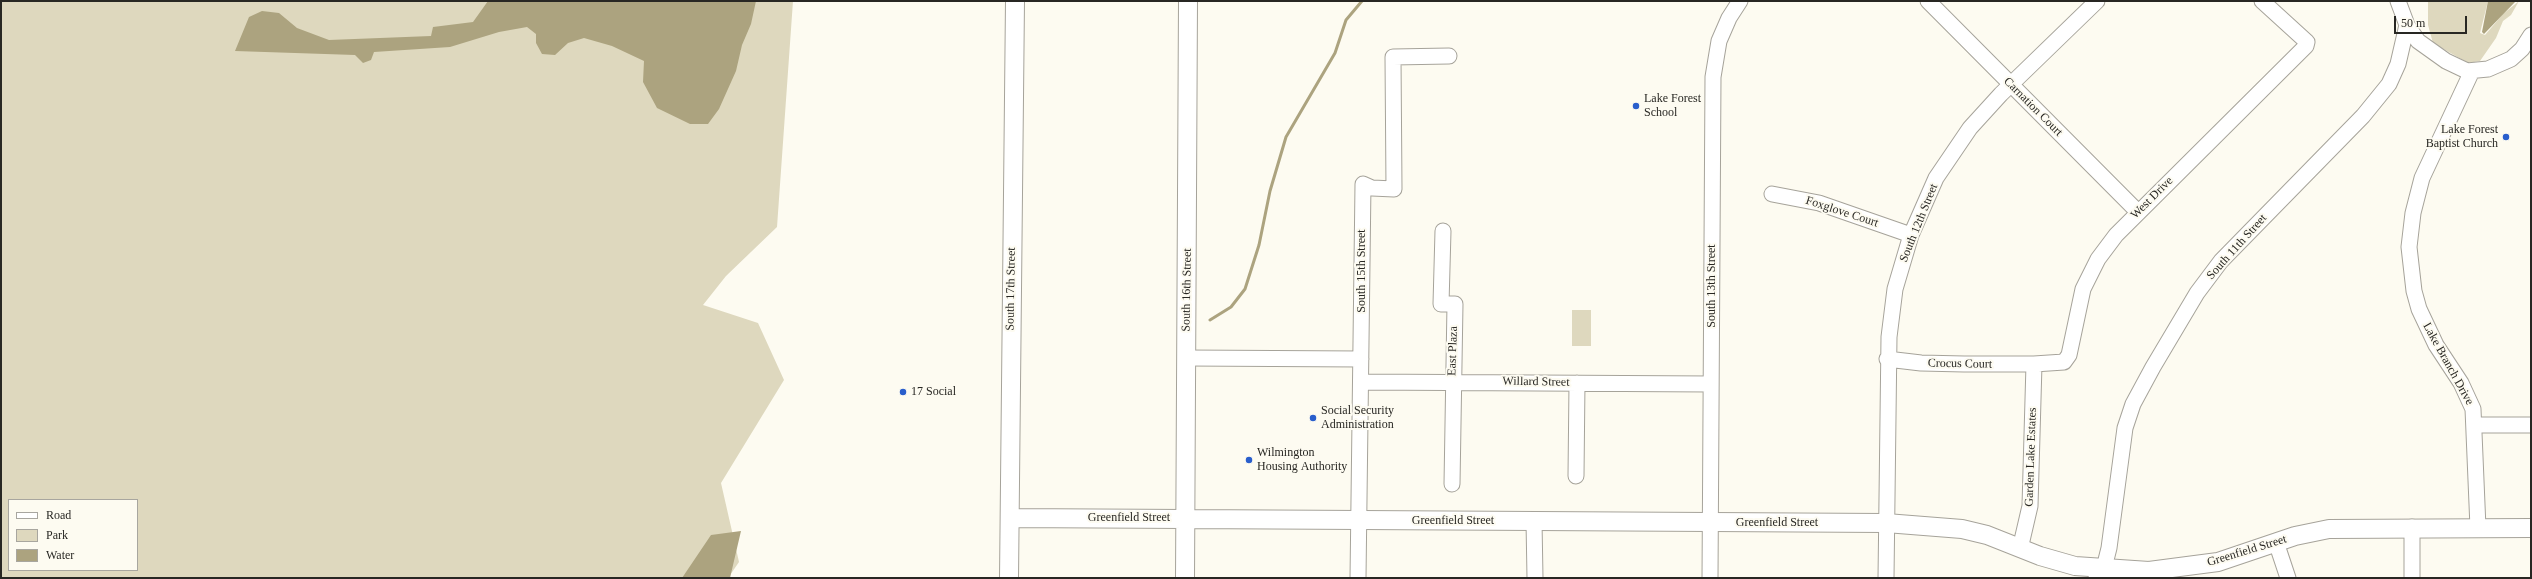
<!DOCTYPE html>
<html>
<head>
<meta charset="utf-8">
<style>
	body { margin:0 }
	#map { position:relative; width:2532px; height:579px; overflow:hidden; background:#fdfbf1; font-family:"Times New Roman",serif }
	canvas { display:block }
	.frame { position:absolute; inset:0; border:2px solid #282723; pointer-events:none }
	.legend { position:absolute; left:8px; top:499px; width:130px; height:72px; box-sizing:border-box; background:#fdfbf1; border:1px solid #a8a69f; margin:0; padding:5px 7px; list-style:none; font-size:12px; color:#282723 }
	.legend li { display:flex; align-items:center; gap:8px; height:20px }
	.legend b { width:20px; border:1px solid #a8a69f }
	.scale { position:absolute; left:2394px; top:16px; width:73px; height:18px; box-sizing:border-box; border:2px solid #282723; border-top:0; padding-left:5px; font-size:12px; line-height:14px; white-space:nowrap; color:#282723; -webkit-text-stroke:3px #fdfbf1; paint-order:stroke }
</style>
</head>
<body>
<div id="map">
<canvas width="2532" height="579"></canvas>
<div class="frame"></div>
<ul class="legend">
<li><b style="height:5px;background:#fff"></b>Road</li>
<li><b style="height:11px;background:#ded8be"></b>Park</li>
<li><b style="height:11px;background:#aca37f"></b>Water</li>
</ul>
<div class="scale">50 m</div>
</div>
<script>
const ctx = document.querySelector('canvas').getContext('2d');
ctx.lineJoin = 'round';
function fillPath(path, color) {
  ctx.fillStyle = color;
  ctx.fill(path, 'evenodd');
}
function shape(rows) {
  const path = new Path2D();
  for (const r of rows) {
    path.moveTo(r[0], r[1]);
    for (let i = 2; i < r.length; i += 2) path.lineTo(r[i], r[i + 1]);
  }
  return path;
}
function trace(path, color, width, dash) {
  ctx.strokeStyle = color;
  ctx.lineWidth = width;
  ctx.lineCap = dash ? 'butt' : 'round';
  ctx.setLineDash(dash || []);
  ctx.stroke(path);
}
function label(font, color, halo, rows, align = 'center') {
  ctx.font = font + ' "Times New Roman",serif';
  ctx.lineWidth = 4;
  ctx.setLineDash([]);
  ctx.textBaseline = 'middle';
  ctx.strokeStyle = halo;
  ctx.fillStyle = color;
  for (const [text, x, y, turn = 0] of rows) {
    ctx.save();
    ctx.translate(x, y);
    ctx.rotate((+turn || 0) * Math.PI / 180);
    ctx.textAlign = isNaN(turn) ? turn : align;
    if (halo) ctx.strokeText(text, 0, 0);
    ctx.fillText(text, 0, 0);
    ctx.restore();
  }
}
fillPath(shape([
	[1,1,793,1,777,227,726,276,703,305,758,323,784,380,721,483,739,562,728,578,1,578],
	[9,500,137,500,137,570,9,570],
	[2428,1,2488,1,2480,33,2485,35,2503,14,2519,1,2511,15,2503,21,2496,38,2480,61,2468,63,2433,43,2428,25],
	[1572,310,1591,310,1591,346,1572,346]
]), '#ded8be');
fillPath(shape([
	[488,1,756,1,751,24,742,45,736,71,719,109,708,124,690,124,657,108,643,82,644,61,612,46,584,38,568,43,555,55,542,54,536,43,536,34,527,27,499,32,450,47,374,52,371,60,363,63,355,55,235,51,249,17,262,11,279,13,297,28,329,40,431,36,433,27,473,22],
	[2488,1,2516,1,2484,34,2482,32],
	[741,531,730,578,682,578,711,535]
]), '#aca37f');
trace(shape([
	[1210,320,1231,307,1245,289,1259,245,1270,191,1286,137,1335,53,1346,20,1362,1]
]), '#aca37f', 3);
const minor = shape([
	[1928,1,2138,212],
	[2398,1,2407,25,2418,41,2446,61,2467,71,2488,69,2511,59,2522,49,2531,35],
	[2472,71,2422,178,2413,213,2409,247,2414,291,2419,309,2436,345,2461,383,2473,409,2478,528],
	[1772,194,1819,203,1911,235],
	[1443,231,1441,304,1455,304,1452,484],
	[1186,358,1361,359],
	[1887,359,1921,363,1964,364,2034,364,2064,362,2069,355,2083,289,2098,259,2116,235,2306,46,2307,42,2262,1],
	[1361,382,1711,384],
	[2475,425,2531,425],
	[1576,476,1577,383],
	[1534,521,1535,578],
	[2276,542,2288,578],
	[2020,549,2030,506,2034,364],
	[1358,578,1363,184,1372,188,1394,189,1393,57,1449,56],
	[1710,578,1713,77,1719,41,1729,18,1740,1],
	[1886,578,1889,337,1895,289,1911,235,1936,178,1970,128,2001,94,2097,1],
	[2096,578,2105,564,2109,548,2125,428,2133,404,2153,367,2197,293,2221,261,2363,116,2389,84,2398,64,2407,25],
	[2412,578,2412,527]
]);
const major = shape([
	[1010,518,1886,523,1962,529,1987,535,2040,556,2075,566,2149,571,2218,562,2295,536,2329,529,2531,528],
	[1009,578,1015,1],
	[1185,578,1188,1]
]);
trace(minor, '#a6a39a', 17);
trace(major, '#a6a39a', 20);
trace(minor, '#fff', 15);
trace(major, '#fff', 18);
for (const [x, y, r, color] of [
	[1636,106,4,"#295ecc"],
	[2506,137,4,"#295ecc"],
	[903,392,4,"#295ecc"],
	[1313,418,4,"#295ecc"],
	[1249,460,4,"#295ecc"]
]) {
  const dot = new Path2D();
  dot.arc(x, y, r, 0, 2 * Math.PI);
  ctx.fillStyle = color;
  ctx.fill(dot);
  trace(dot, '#fdfbf1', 1.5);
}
label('12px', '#282723', '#fdfbf1', [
	["Lake Forest",1644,99],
	["School",1644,113],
	["Lake Forest",2498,130,"right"],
	["Baptist Church",2498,144,"right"],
	["17 Social",911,392],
	["Social Security",1321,411],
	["Administration",1321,425],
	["Wilmington",1257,453],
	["Housing Authority",1257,467]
], 'left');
label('12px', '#282723', '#fdfbf1', [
	["Carnation Court",2033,107,45],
	["West Drive",2152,198,-45],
	["Foxglove Court",1842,212,18],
	["South 12th Street",1919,223,-68],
	["South 11th Street",2237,247,-48],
	["South 15th Street",1362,271,-90],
	["South 13th Street",1712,286,-90],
	["South 17th Street",1011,289,-89],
	["South 16th Street",1187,290,-89],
	["East Plaza",1453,351,-88],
	["Crocus Court",1960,364,1],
	["Lake Branch Drive",2448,364,61],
	["Willard Street",1536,382,1],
	["Garden Lake Estates",2031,457,-88],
	["Greenfield Street",1129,518],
	["Greenfield Street",1453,521],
	["Greenfield Street",1777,523],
	["Greenfield Street",2247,551,-17]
]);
</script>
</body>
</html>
